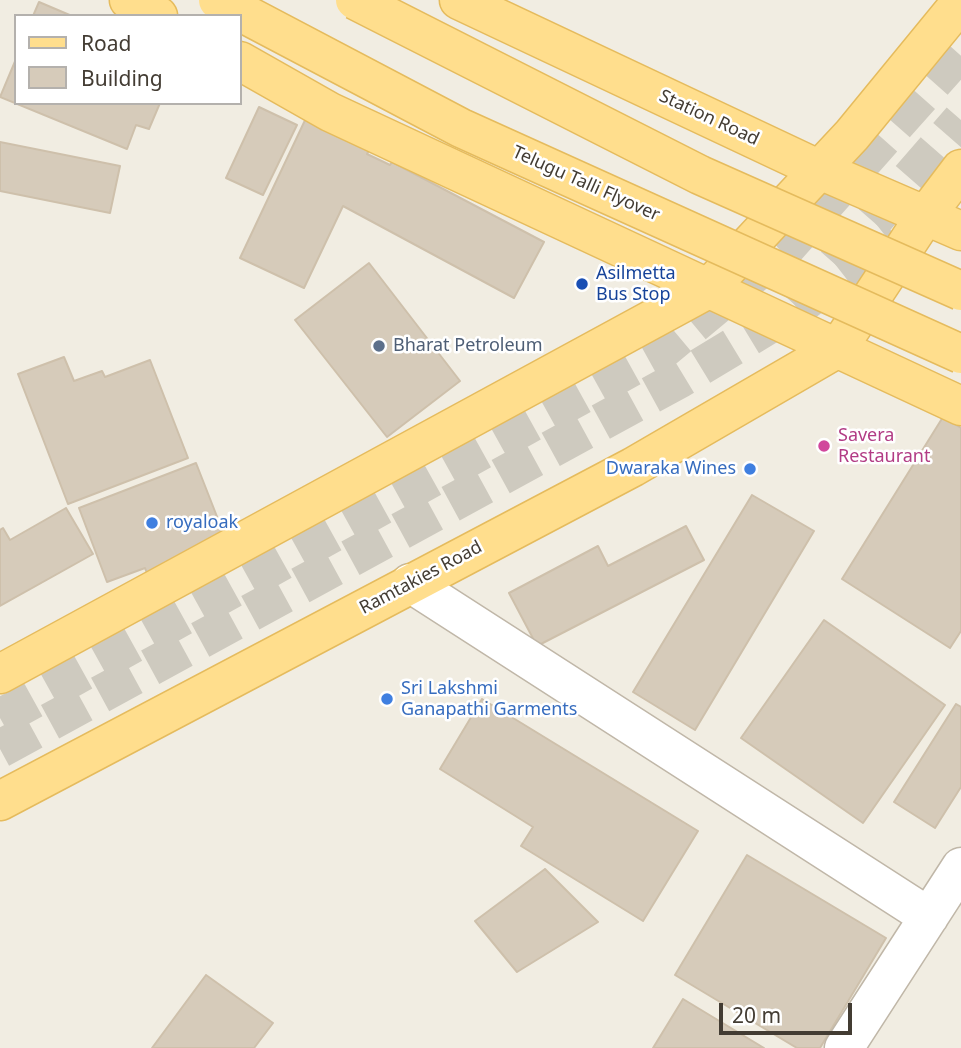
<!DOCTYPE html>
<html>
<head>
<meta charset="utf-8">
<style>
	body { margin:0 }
	#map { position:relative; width:961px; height:1048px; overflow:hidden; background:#f1ede2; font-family:"Noto Sans",sans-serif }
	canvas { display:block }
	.legend { position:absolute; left:14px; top:14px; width:228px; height:91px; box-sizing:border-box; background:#fff; border:2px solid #b4b1ad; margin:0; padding:9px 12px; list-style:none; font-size:21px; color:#433c33 }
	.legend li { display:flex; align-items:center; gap:14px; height:35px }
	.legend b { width:35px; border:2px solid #b4b1ad }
	.scale { position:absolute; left:719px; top:1003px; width:133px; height:32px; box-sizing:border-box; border:4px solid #433c33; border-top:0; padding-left:9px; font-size:21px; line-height:24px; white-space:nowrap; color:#433c33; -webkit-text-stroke:5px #fff; paint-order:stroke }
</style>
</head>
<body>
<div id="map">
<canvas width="961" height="1048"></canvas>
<ul class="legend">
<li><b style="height:9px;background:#ffde8d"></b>Road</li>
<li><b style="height:19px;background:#d6cbba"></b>Building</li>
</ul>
<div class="scale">20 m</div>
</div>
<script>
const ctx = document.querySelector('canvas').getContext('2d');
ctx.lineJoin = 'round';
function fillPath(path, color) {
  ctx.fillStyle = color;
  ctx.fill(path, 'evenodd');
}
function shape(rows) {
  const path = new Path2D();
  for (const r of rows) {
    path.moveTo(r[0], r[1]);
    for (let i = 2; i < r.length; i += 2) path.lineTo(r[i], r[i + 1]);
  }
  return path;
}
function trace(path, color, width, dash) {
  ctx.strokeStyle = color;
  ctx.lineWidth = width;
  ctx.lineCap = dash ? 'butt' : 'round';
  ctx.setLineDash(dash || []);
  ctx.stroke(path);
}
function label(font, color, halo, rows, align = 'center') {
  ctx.font = font + ' "Noto Sans",sans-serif';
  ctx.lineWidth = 5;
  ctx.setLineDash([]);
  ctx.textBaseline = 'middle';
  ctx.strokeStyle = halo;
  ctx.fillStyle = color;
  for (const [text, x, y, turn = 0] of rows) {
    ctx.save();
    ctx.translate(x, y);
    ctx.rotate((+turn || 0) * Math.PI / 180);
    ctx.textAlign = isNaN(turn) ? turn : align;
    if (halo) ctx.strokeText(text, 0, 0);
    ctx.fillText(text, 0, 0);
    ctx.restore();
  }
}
const building = shape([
	[39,2,72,16,33,16,39,2],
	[16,59,16,103,160,103,149,129,136,125,127,149,0,97,16,59],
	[259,107,297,125,263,195,226,178,259,107],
	[307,116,371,147,367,154,390,165,392,162,544,242,514,298,343,206,304,288,240,258,307,116],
	[0,142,120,166,110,213,0,191,0,142],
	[369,263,460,381,387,437,295,320,369,263],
	[64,357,74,381,102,371,105,377,150,360,188,458,68,504,18,374,64,357],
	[943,417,961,428,961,631,950,648,842,579,943,417],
	[196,463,225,537,150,581,145,568,107,582,79,508,196,463],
	[752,495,814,531,695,730,633,692,752,495],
	[66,508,93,554,0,606,0,530,3,528,10,540,66,508],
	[686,526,704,560,537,646,509,593,598,546,608,566,686,526],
	[824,620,945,705,863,823,741,738,824,620],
	[482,699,698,831,643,921,521,846,533,827,440,769,482,699],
	[956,704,961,707,961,787,935,828,894,802,956,704],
	[747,855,886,938,820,1048,797,1048,675,975,747,855],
	[545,869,598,922,517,972,475,921,545,869],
	[206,975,273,1023,254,1048,152,1048,206,975],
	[683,999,764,1048,653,1048,683,999]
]);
fillPath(building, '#d6cbba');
trace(building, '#cec0ab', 2);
trace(shape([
	[797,308,893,233]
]), '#cecabf', 38, [38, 19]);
trace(shape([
	[0,718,663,350,788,246,961,51],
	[0,749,680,379,797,308,961,120]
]), '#cecabf', 38, [38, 19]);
const minor = shape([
	[410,583,929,917],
	[844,1048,961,867]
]);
const major = shape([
	[129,0,158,16],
	[459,0,820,170,961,231],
	[240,61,330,112,961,406],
	[0,674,708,289,852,135,961,2],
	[0,801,633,467,838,348,926,215,961,169]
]);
trace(minor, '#c0b7a8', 41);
trace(major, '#e5bb5d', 41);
trace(minor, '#fff', 38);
trace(major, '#ffde8d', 38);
const majorBridge = shape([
	[218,0,461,128,961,354],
	[355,0,700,175,961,291]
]);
trace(majorBridge, '#e5bb5d', 41, []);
trace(majorBridge, '#ffde8d', 38);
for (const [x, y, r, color] of [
	[582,284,7,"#1a4fb4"],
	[379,346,7,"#5c6f8a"],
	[824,446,7,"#d1479c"],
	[750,469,7,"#3f7fe0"],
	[152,523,7,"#3f7fe0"],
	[387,699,7,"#3f7fe0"]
]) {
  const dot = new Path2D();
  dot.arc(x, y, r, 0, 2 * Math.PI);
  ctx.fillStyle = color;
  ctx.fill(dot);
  trace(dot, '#fff', 2.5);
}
label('18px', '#433c33', '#fff', [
	["Station Road",709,118,25],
	["Telugu Talli Flyover",586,184,24],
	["Ramtakies Road",421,578,-28]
]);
label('18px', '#164399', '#fff', [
	["Asilmetta",596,274],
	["Bus Stop",596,295]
], 'left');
label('18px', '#4e5e75', '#fff', [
	["Bharat Petroleum",393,346]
], 'left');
label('18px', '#b23c85', '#fff', [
	["Savera",838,436],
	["Restaurant",838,457]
], 'left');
label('18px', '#366cbe', '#fff', [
	["Dwaraka Wines",736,469,"right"],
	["royaloak",166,523],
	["Sri Lakshmi",401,689],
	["Ganapathi Garments",401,710]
], 'left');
</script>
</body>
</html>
